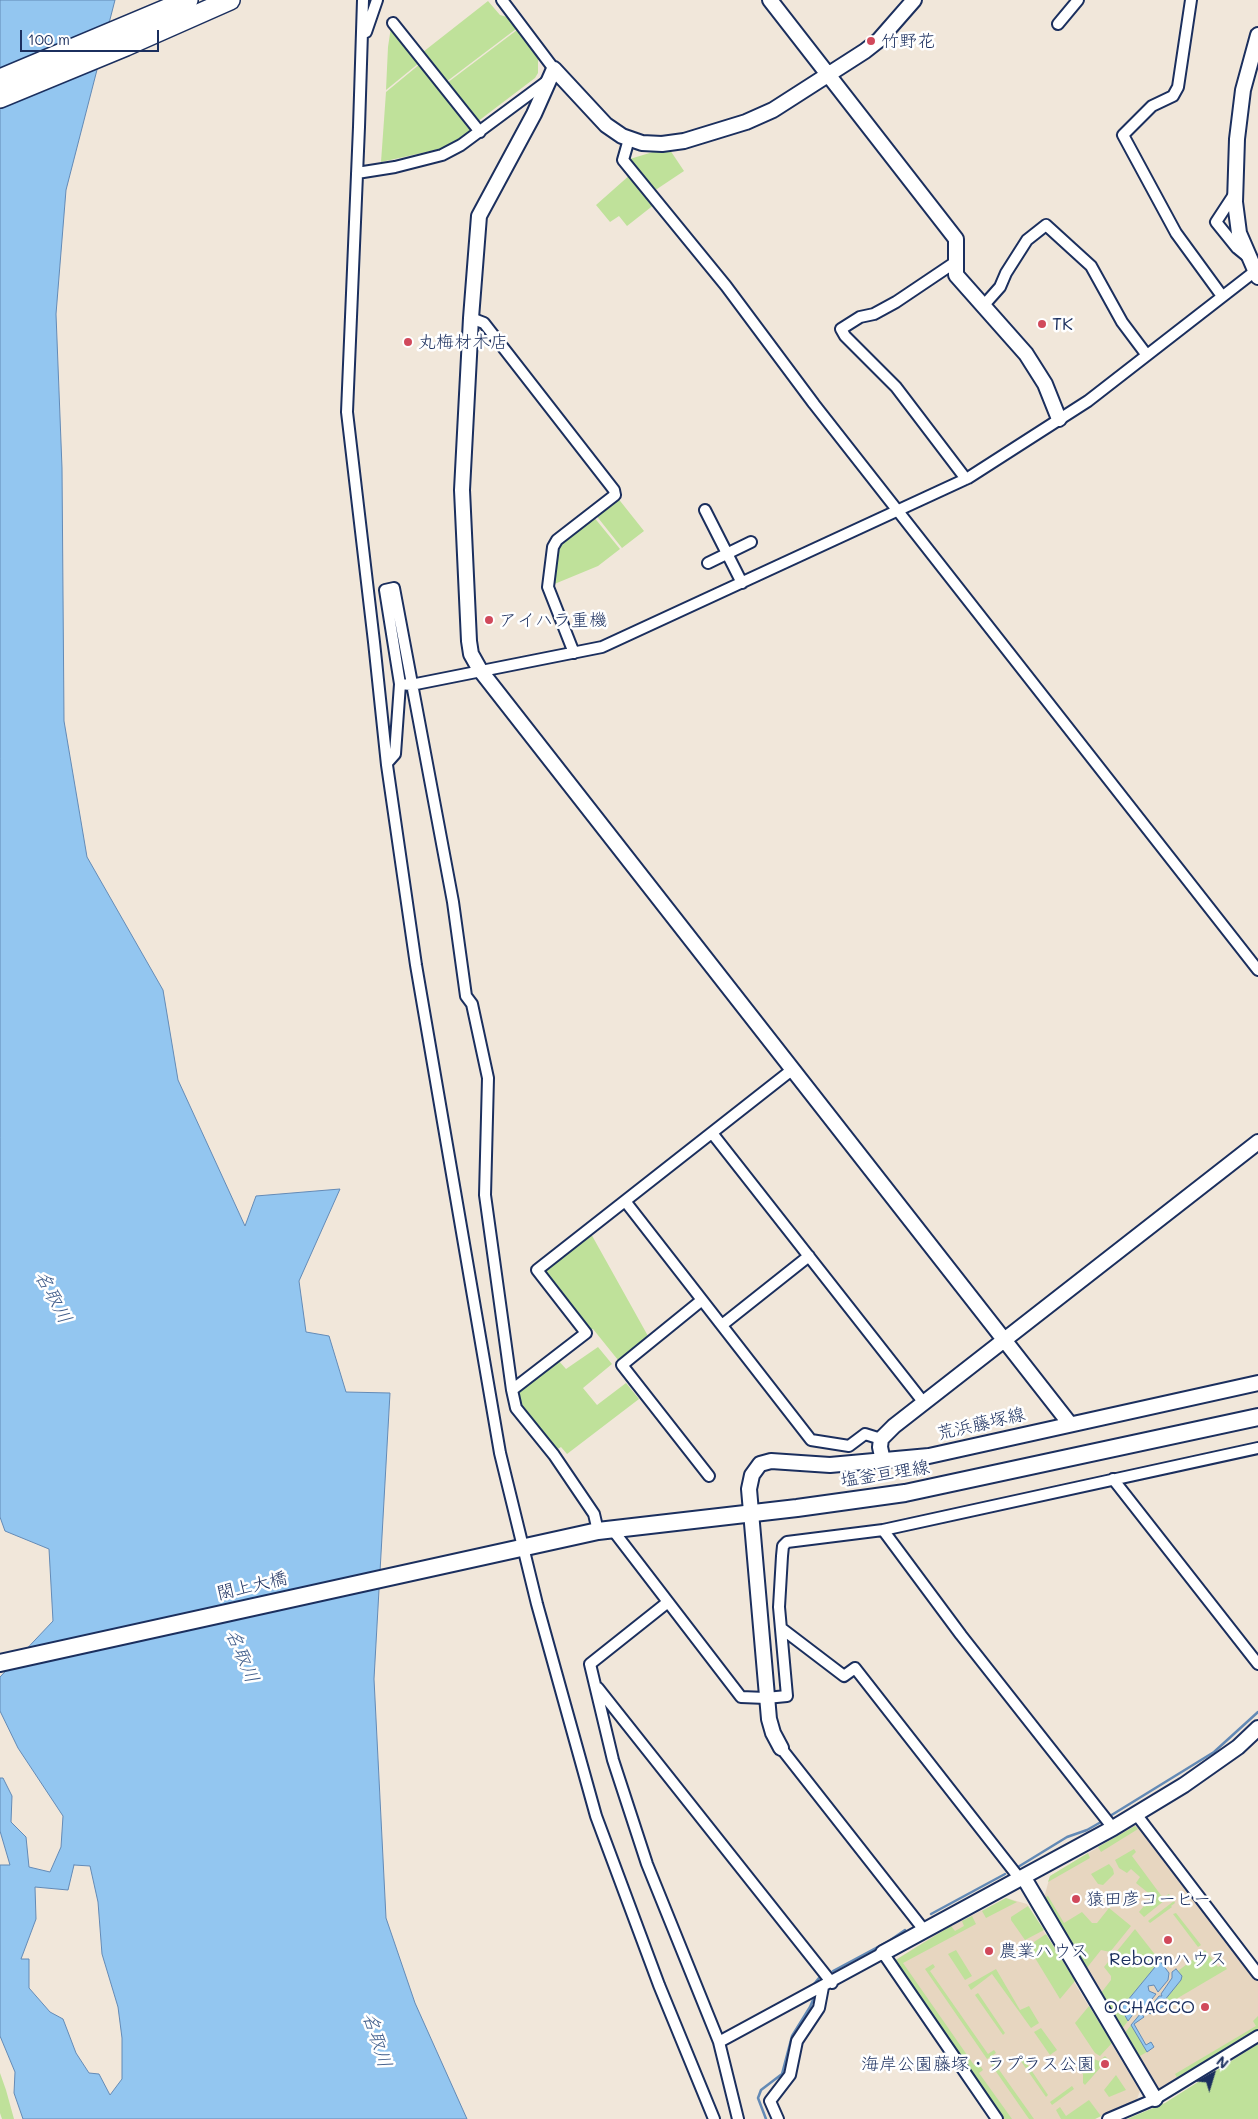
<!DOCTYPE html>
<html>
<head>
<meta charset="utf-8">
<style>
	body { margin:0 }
	#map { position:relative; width:1258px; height:2119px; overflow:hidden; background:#f1e7da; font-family:Mali,sans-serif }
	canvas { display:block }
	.north { position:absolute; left:1188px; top:2049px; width:50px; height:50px; -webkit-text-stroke:4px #fff; paint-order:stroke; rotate:39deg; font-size:14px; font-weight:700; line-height:20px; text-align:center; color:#1b2f5e }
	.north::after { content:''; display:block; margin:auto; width:18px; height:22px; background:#1b2f5e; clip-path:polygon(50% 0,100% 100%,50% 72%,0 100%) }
	.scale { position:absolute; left:20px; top:30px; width:139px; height:22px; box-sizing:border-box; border:2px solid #1b2f5e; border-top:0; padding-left:6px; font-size:15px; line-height:18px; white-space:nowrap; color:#1b2f5e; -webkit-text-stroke:4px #fff; paint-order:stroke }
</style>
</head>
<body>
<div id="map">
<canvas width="1258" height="2119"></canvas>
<div class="north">N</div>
<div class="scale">100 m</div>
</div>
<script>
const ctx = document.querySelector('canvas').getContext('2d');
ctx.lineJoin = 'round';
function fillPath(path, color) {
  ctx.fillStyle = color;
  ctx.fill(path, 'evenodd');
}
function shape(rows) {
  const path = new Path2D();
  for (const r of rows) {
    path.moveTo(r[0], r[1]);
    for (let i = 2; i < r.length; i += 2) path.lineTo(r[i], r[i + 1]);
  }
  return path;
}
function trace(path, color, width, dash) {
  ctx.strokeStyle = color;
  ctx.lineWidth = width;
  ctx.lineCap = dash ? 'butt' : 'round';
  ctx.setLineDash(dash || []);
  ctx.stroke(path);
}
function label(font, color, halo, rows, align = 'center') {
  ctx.font = font + ' Mali,"Klee One",sans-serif';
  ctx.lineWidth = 5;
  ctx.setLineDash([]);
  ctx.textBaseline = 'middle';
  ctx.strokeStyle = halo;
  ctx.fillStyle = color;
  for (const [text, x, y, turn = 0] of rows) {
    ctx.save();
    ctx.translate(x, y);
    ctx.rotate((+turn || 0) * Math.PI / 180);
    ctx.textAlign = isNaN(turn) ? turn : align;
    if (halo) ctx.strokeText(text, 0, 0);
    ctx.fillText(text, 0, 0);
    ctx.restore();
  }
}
fillPath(shape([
	[1137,1824,1258,1980,1258,2031,1158,2092,1044,1898,1050,1876],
	[1006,1898,1027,1904,1140,2091,1137,2099,1095,2119,999,2119,894,1961,941,1931]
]), '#e7d6c0');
fillPath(shape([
	[488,1,500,15,507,17,516,29,446,82,423,52],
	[391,27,419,63,386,90,388,47],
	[517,30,538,59,538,73,535,78,477,122,447,83],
	[420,64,471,128,471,132,453,144,440,149,381,162,386,92],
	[670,150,684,171,654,191,630,159,656,151],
	[631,174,655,204,627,226,619,216,610,222,596,205],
	[617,497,644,531,622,548,595,514],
	[593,516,620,549,598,566,552,585,558,544],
	[590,1232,648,1336,618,1360,593,1329,590,1330,542,1270],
	[598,1347,612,1364,583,1388,597,1405,626,1383,639,1399,567,1454,561,1447,556,1450,523,1411,518,1391,558,1360,566,1369],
	[1135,1826,1138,1829,1101,1852,1098,1847],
	[1134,1849,1136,1852,1132,1856,1163,1898,1169,1894,1170,1896,1144,1917,1139,1912,1152,1896,1136,1883,1140,1877,1131,1869,1127,1873,1119,1868,1115,1860],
	[1088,1853,1090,1858,1048,1882,1050,1876],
	[1109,1864,1113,1869,1114,1874,1103,1885,1098,1884,1091,1874],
	[1048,1896,1064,1923,1082,1912,1092,1923,1097,1923,1109,1908,1131,1926,1110,1952,1101,1950,1086,1969,1044,1898],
	[1006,1898,1017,1902,986,1918,982,1911],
	[1174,1901,1175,1903,1171,1906,1172,1907,1150,1923,1148,1921],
	[1028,1906,1044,1930,1025,1940,1011,1920,1011,1917],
	[1176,1913,1201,1945,1198,1947,1173,1914],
	[972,1916,976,1924,903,1963,974,2065,978,2062,983,2070,979,2073,1012,2119,999,2119,894,1961,951,1926,955,1931,964,1926,962,1921],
	[1135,1929,1160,1961,1123,2006,1122,2010,1128,2021,1121,2030,1101,1993,1111,1980,1111,1976,1104,1967],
	[1046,1934,1075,1981,1060,1999,1032,1953,1034,1942],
	[956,1950,972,1976,965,1980,948,1954],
	[1205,1950,1218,1967,1223,1964,1227,1969,1166,2005,1164,2001,1181,1980,1182,1976,1178,1971],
	[933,1964,935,1967,930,1971,988,2054,994,2050,996,2053,987,2059,925,1969],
	[996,1969,1020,2010,1029,2006,1039,2023,1031,2028,992,1974,971,1990,968,1985],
	[978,1993,1005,2033,1003,2035,975,1995],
	[1089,2006,1112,2043,1100,2056,1095,2053,1075,2023],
	[1258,2016,1258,2031,1179,2081,1175,2074,1256,2026,1253,2021],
	[1131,2025,1147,2052,1138,2057,1124,2034],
	[1041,2028,1057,2050,1050,2055,1034,2032],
	[1258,2044,1258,2119,1127,2119,1165,2103],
	[1021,2055,1048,2095,1046,2097,1018,2057],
	[1105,2056,1108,2059,1085,2085,1083,2083,1083,2074,1078,2070,1094,2059,1099,2061],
	[998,2057,1000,2060,995,2064,1034,2119,1029,2119,990,2063],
	[0,2073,6,2090,14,2119,2,2119,0,2113],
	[1116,2075,1126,2090,1109,2097,1104,2090],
	[1072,2086,1074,2089,1052,2105,1050,2102],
	[1089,2100,1101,2116,1095,2119,1061,2119,1056,2110,1060,2107,1066,2116]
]), '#bfe19a');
const water = shape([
	[0,0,115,0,66,190,56,314,62,468,64,721,87,857,163,990,178,1080,245,1226,256,1196,340,1189,299,1281,306,1332,329,1336,346,1392,390,1393,374,1679,386,1918,415,2003,467,2119,23,2119,14,2093,15,2072,0,2036,0,1865,10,1865,0,1831,0,1778,3,1778,12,1796,11,1822,26,1837,29,1867,50,1872,61,1847,63,1816,18,1748,0,1711,0,1677,53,1621,49,1549,5,1531,0,1517,0,0],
	[74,1865,90,1866,98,1902,102,1954,118,2007,122,2038,122,2079,110,2095,99,2074,89,2073,76,2053,63,2019,50,2012,29,1988,29,1959,21,1959,36,1919,35,1887,68,1890,74,1865],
	[1160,1961,1169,1973,1168,1980,1158,1992,1154,1985,1148,1986,1149,1991,1156,1994,1144,2009,1141,2004,1128,2021,1122,2010,1123,2006,1160,1961],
	[1176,1969,1182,1976,1181,1980,1164,2001,1166,2005,1150,2014,1147,2011,1159,1996,1162,1996,1161,1994,1172,1978,1172,1972,1176,1969],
	[1141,2013,1144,2017,1134,2024,1146,2045,1151,2042,1154,2047,1147,2052,1131,2025,1141,2013]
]);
fillPath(water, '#93c6f0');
trace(water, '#638ab6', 1);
trace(shape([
	[1110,1816,1214,1752,1258,1712],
	[1018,1867,1067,1837,1087,1830,1101,1822],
	[931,1914,1005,1874],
	[833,1971,889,1941,905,1930],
	[814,1984,819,1978],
	[766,2119,758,2098,761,2090,782,2074,792,2036,810,2007,813,2000]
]), '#638ab6', 2.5);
const minor = shape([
	[363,0,359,127,347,412,374,642,387,765,416,965,500,1453,537,1604,596,1816,659,1985,714,2119],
	[502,0,554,69],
	[1191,0,1178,87,1173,96,1152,106,1123,135,1176,233,1222,296],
	[393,23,480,132],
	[1058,24,1078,0],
	[366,32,377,0],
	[629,139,623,160,726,286,814,404,1258,970],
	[357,173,395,167,442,155,461,145,550,79],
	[1235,193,1216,222,1237,248,1248,257],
	[954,263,896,302,874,314,860,317,841,329,845,336,896,387,966,479],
	[984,305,1000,287,1006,273,1027,240,1046,225,1091,266,1122,322,1146,354],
	[471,318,484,323,614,490,615,495,557,540,553,547,548,587,574,653],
	[705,510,742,583],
	[708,563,751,542],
	[400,684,385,590,394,588,453,902,466,996,472,1004,488,1078,485,1195,512,1390],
	[387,763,395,754,400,684,411,685,602,647,968,478,1088,401,1258,269],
	[712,1133,924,1403],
	[625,1201,811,1440,849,1446,865,1434,881,1439],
	[702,1300,622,1365,709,1476],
	[722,1325,809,1256],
	[1113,1479,1258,1664],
	[612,1529,741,1697,766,1698,787,1696,779,1607,782,1556,783,1546,787,1542,883,1530,961,1635,1113,1828],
	[883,1530,1258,1448],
	[598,1531,594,1514,554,1455,516,1408,512,1390,586,1333,537,1270,793,1069],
	[668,1602,590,1664,613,1760,647,1864,719,2042,883,1953,997,2119],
	[781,1628,844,1676,855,1668,1020,1879],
	[598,1688,832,1983],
	[781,1748,924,1930],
	[1136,1814,1258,1974],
	[719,2042,738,2119],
	[778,2119,770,2101,790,2075,797,2041,819,2008,823,1987],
	[1108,2119,1155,2099,1258,2036]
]);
const tertiary = shape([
	[770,0,956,239,956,275,1026,354,1045,384,1059,419],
	[914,0,879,40,865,51,773,110,746,122,684,141,662,144,642,143,622,136,606,125,554,69,534,114,479,216,471,318,462,490,469,641,471,654,480,670,1070,1424],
	[1258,35,1243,90,1237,139,1235,202,1239,233,1258,277],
	[883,1461,880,1447,881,1439,894,1426,1258,1142],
	[781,1748,773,1733,769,1719,749,1489,752,1475,760,1464,771,1461,830,1465,929,1456,1258,1383],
	[1024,1878,1155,2099],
	[883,1953,1113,1828,1184,1785,1238,1747,1258,1728]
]);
const primary = shape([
	[0,1663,598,1531,797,1508,905,1493,1258,1417]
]);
const motorway = shape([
	[0,79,188,0],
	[0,98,126,46,230,0]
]);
trace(minor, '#1b2f5e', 14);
trace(tertiary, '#1b2f5e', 18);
trace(primary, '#1b2f5e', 20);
trace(motorway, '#1b2f5e', 22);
trace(minor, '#fff', 10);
trace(tertiary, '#fff', 14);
trace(primary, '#fff', 16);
trace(motorway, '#fff', 19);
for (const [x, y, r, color] of [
	[871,41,5,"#d1495b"],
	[1042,324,5,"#d1495b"],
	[408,342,5,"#d1495b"],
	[489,620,5,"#d1495b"],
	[1076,1899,5,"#d1495b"],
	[1168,1940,5,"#d1495b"],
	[989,1951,5,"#d1495b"],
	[1205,2007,5,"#d1495b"],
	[1105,2064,5,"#d1495b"]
]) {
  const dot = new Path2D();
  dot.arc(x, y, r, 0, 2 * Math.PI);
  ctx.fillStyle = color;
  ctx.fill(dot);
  trace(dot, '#fff', 2);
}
label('18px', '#1b2f5e', '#fff', [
	["竹野花",881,41],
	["TK",1052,324],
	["丸梅材木店",418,342],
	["アイハラ重機",499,620],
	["猿田彦コーヒー",1086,1899],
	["農業ハウス",999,1951],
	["Rebornハウス",1168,1959,"center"],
	["OCHACCO",1195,2007,"right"],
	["海岸公園藤塚・ラプラス公園",1095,2064,"right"]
], 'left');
label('18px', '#1b2f5e', '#fff', [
	["荒浜藤塚線",981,1424,-13],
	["塩釜亘理線",885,1474,-9],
	["閖上大橋",252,1586,-13]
]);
label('italic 19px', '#3f5c8a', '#fff', [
	["名取川",53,1297,62],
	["名取川",242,1656,67],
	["名取川",377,2040,73]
]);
</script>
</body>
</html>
